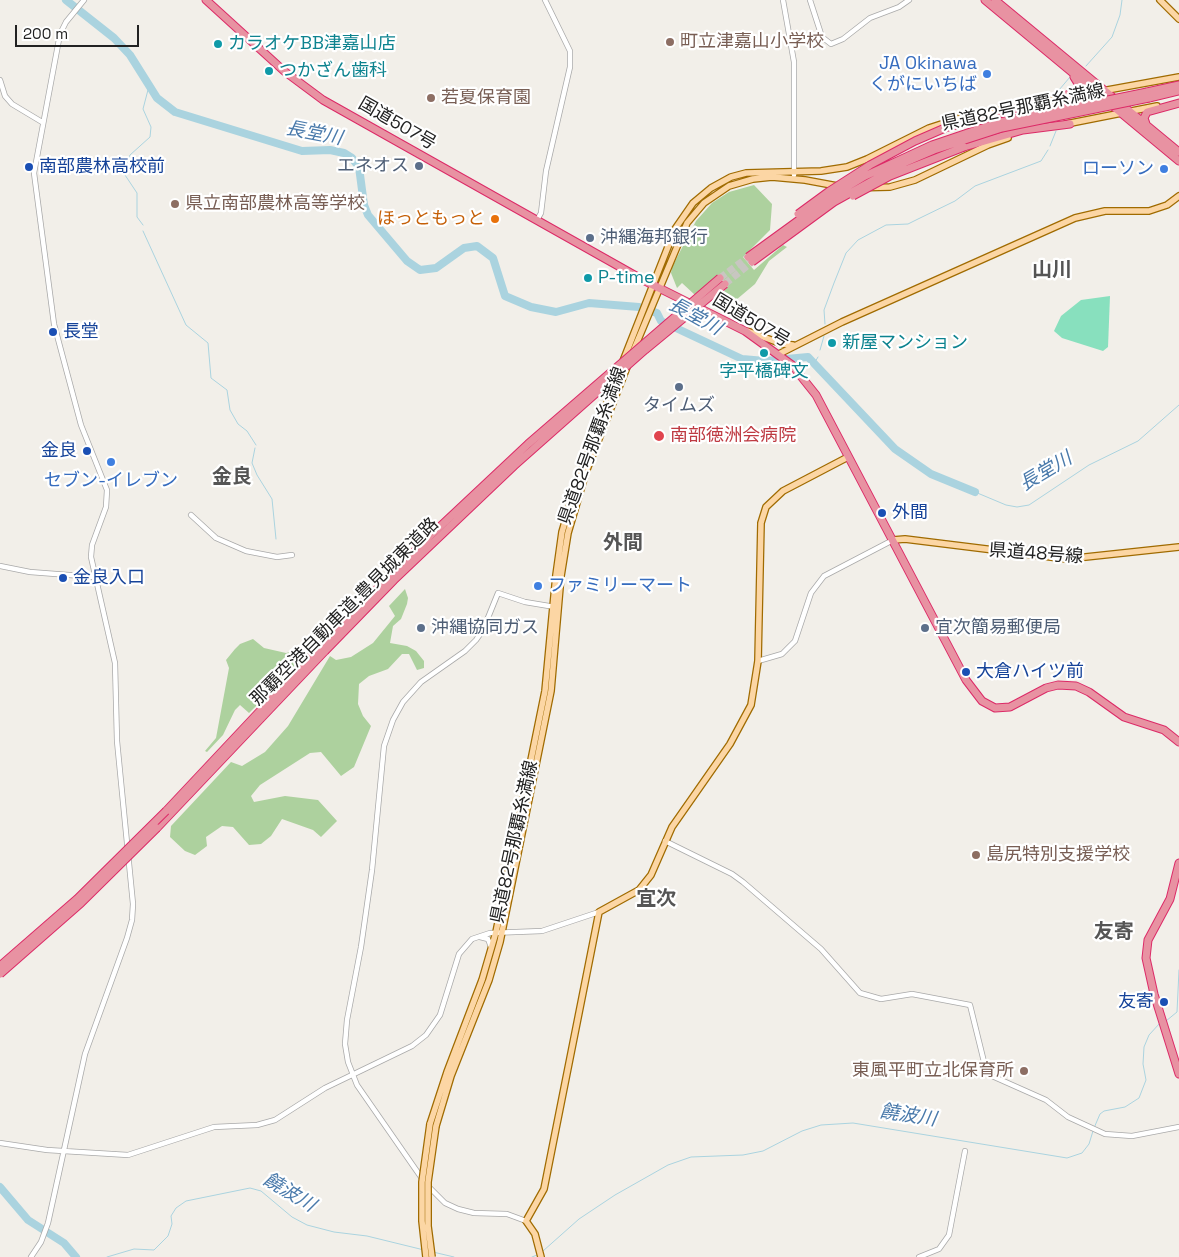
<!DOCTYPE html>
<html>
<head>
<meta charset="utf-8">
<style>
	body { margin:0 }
	#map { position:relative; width:1179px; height:1257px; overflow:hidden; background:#f2efe9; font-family:"Space Grotesk",sans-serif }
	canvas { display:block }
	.scale { position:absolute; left:15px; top:25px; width:124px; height:22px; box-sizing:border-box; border:2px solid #222; border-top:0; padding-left:6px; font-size:15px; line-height:18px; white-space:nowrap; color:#222; -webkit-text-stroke:4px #fff; paint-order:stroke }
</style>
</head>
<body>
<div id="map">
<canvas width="1179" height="1257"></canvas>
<div class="scale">200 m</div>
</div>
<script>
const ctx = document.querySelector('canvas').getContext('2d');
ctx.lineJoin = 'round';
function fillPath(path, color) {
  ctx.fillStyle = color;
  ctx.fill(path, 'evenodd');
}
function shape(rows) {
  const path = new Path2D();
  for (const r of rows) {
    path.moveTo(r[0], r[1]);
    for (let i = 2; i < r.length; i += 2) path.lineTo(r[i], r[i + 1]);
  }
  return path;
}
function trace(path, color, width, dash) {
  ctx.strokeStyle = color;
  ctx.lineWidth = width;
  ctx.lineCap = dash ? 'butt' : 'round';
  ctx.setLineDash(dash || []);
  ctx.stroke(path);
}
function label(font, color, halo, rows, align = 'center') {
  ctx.font = font + ' "Space Grotesk","Noto Sans JP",sans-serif';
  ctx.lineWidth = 4.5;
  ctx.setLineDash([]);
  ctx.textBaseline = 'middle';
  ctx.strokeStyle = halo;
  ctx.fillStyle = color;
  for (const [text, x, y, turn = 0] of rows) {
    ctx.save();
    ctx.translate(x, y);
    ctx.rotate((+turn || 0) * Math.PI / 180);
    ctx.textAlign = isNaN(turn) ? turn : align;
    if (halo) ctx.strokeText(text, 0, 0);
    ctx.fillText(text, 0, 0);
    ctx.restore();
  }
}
fillPath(shape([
	[754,185,772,204,770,230,743,257,754,270,783,245,787,247,769,261,755,284,736,300,717,300,712,305,710,304,728,287,720,276,695,295,682,283,677,288,671,273,672,267,696,221,712,203,729,192],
	[405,589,408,598,407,604,401,619,393,626,390,643,407,646,416,651,424,661,424,668,417,670,409,654,402,654,388,669,369,676,359,684,358,704,363,716,371,726,354,767,341,776,321,752,310,753,260,785,251,796,254,802,285,796,318,800,337,821,321,837,313,830,282,819,271,836,261,844,249,845,233,827,222,826,206,837,207,846,195,855,185,851,170,837,171,826,231,762,242,766,265,752,288,726,330,656,336,660,351,657,373,643,395,616,389,606],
	[318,633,324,639,249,713,240,705,235,710,223,735,207,752,205,751,216,738,229,668,226,660,235,649,240,644,253,639,264,648,286,653,299,650]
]), '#add19e');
fillPath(shape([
	[1110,296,1108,347,1103,351,1062,338,1054,331,1061,316,1081,300]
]), '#88e0be');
trace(shape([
	[1086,66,1112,37,1120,15,1122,0],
	[1059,90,1070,77],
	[1050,146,1056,131],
	[143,225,137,217,137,193,123,172,130,155,150,137,151,127,143,109,149,86],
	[143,231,186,325,208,343,211,378,227,390,230,410,238,424,247,431,256,445],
	[825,324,824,310,834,283,846,253,858,240,886,225,908,224,918,219,955,201,975,186,1041,161,1048,150],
	[820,350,824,336],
	[815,362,818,357],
	[255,448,252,463,257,475,272,499,276,539],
	[975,492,1006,505,1017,507,1029,505,1089,465,1138,441,1179,405],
	[1166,1021,1177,1012,1179,970],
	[1094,1128,1100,1114,1104,1111,1125,1107,1139,1098,1146,1080,1143,1064,1144,1047,1149,1035,1160,1023],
	[543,1251,579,1219,615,1195,668,1165,691,1157,743,1155,763,1151,802,1131,821,1125,853,1123,1067,1158,1082,1153,1089,1144,1093,1131],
	[433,1252,454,1257],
	[107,1257,134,1249,154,1250,168,1236,172,1224,171,1216,176,1208,186,1201,250,1188,261,1191,292,1217,307,1225,334,1232,367,1236,424,1250],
	[532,1257,537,1255]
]), '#aad3df', 1);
trace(shape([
	[66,0,114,38,130,55,157,98,175,112,302,151,330,150,344,153,352,158,359,167,364,205,368,215,407,261,420,270,436,268,464,248,477,246,493,258,505,296,531,307,556,312,589,303,639,307,657,313,661,321,742,359,765,361,808,357,895,449,931,474,975,492],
	[0,1187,28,1220,64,1243,76,1257]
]), '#aad3df', 8);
trace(shape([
	[720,278,748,257],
	[725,284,752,262]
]), '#c8c6c1', 7, [7, 3.5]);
const minor = shape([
	[783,0,794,62,794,175],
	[810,0,822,37,831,44,843,39,870,18,899,7,909,0],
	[0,80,5,96,12,104,42,122],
	[537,220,541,213,546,171,570,67,570,51,545,0],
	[191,515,216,538,246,551,277,557,292,555],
	[0,566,30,572,95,577],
	[758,661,782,654,795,641,811,593,824,576,893,540],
	[665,841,732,874,743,882,821,949,860,993,881,999,912,994,970,1005,986,1070,992,1076,1046,1100,1068,1117,1105,1134,1132,1136,1179,1127],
	[480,937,488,939,491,947],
	[0,1143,47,1150,128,1155,214,1127,257,1125,275,1120,325,1088,412,1046,426,1035,440,1015,459,954,472,939,490,933,542,931,599,912],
	[423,1180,357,1085,348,1062,345,1044,347,1020,361,947,372,870,384,746,393,720,403,702,421,682,465,651,476,640,483,630,498,593,525,602,555,607],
	[428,1186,445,1203,458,1209,474,1213,507,1214,526,1221],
	[31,1257,41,1242,48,1223,85,1054,127,938,132,920,133,904,117,741,115,663,91,557,92,545,106,507,107,490,81,425,54,324,34,173,60,34,66,22,84,0],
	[919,1257,939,1249,949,1235,965,1151]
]);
const major = shape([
	[1160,0,1179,19],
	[1036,103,1179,77],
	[1066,124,1157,106],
	[747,331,782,344,793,345],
	[632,354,687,223,704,203,729,186,753,179,772,177,805,180,848,188,890,187,915,180,988,145,1008,138],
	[779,354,842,322,1075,218,1105,211,1149,211,1167,205,1179,196],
	[623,361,675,229,693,203,711,188,731,177,746,173,821,171,847,167,867,159,929,128,963,117,1000,110],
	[893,540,905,539,1067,559,1179,547],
	[430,1124,447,1072,482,980,496,932,545,691,556,575,562,532,575,488,618,374],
	[436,1126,451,1076,489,980,500,942,551,691,561,576,568,533,586,472,627,367],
	[541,1257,535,1234,526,1221,544,1189,599,912,639,890,651,875,672,827,730,744,751,705,758,661,761,523,766,507,783,491,848,457]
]);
const highway = shape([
	[206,0,284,71,323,100,645,281,745,331,792,365,816,395,966,680,982,701,995,708,1010,707,1046,688,1058,685,1076,686,1089,692,1124,717,1164,730,1179,742],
	[985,0,1179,161],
	[995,0,1179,152],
	[1147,92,1179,85],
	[1149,98,1179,91],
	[1059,99,1077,90,1079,85,1074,77],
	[1146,124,1144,118,1147,112,1179,103],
	[945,128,1039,102],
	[964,147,1023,130,1070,124],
	[166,811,321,646],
	[157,828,325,651],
	[1179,863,1170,899,1148,940,1146,958,1154,994,1179,1074]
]);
trace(minor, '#a9a9a9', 6);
trace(major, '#a06b00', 8);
trace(highway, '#dc2a67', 9);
trace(minor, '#fff', 4.5);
trace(major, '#fcd6a4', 5.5);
trace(highway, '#e892a2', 7);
const majorBridge = shape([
	[426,1257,422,1221,422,1182,430,1124],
	[432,1257,428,1226,428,1182,436,1126]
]);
const highwayBridge = shape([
	[853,196,890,176,964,147],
	[798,214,828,192,870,165,915,141,945,128],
	[748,257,832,196,865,176,932,145,1000,122,1147,92],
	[752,262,834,202,906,162,934,150,1002,128,1149,98],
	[321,646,431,535,528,444,720,278],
	[325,651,394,580,514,466,645,350,725,284],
	[0,966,77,899,166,811],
	[0,974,81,903,157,828]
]);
trace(majorBridge, '#a06b00', 8, []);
trace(highwayBridge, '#dc2a67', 9, []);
trace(majorBridge, '#fcd6a4', 5.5);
trace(highwayBridge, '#e892a2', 7);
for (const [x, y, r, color] of [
	[670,42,5,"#8d6e63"],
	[218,44,5,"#0f9aa8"],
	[269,71,5,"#0f9aa8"],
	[987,74,5,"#3f7fe0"],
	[431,98,5,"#8d6e63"],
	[419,166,5,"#5c6f8a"],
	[29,167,5,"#1a4fb4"],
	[1164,169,5,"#3f7fe0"],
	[175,204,5,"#8d6e63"],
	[495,219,5,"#e8710a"],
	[590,238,5,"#5c6f8a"],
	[588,278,5,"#0f9aa8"],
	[53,332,5,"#1a4fb4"],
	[832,343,5,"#0f9aa8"],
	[764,353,5,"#0f9aa8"],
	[679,387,5,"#5c6f8a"],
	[659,436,6,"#e0444e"],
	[87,451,5,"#1a4fb4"],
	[111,462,5,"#3f7fe0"],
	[882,513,5,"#1a4fb4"],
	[63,578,5,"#1a4fb4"],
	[538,586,5,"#3f7fe0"],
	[421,628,5,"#5c6f8a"],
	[925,628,5,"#5c6f8a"],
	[966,672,5,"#1a4fb4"],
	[976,855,5,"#8d6e63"],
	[1164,1002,5,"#1a4fb4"],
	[1024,1071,5,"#8d6e63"]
]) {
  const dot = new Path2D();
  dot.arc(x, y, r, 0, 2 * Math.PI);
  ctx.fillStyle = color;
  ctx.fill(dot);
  trace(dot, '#fff', 2);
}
label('18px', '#785e54', '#fff', [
	["町立津嘉山小学校",680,42],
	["若夏保育園",441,98],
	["県立南部農林高等学校",185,204],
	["島尻特別支援学校",986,855],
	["東風平町立北保育所",1014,1071,"right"]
], 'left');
label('18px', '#0d838f', '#fff', [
	["カラオケBB津嘉山店",228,44],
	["つかざん歯科",279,71],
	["P-time",598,278],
	["新屋マンション",842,343],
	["字平橋碑文",764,372,"center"]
], 'left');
label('18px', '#366cbe', '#fff', [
	["JA Okinawa",977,64],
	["くがにいちば",977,85],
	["ローソン",1154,169],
	["セブン-イレブン",111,481,"center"],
	["ファミリーマート",548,586,"left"]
], 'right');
label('18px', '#222', '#fff', [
	["県道82号那覇糸満線",1023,108,-12],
	["国道507号",397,124,30],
	["国道507号",751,321,31],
	["県道82号那覇糸満線",593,446,-70],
	["県道48号線",1036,554,4],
	["那覇空港自動車道;豊見城東道路",345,612,-45],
	["県道82号那覇糸満線",515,842,-78]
]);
label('18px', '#4e5e75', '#fff', [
	["エネオス",409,166,"right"],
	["沖縄海邦銀行",600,238],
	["タイムズ",679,406,"center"],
	["沖縄協同ガス",431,628],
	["宜次簡易郵便局",935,628]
], 'left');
label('18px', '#164399', '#fff', [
	["南部農林高校前",39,167],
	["長堂",63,332],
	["金良",77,451,"right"],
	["外間",892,513],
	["金良入口",73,578],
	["大倉ハイツ前",976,672],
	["友寄",1154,1002,"right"]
], 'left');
label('18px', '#c56008', '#fff', [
	["ほっともっと",485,219]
], 'right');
label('18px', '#be3a42', '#fff', [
	["南部徳洲会病院",670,436]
], 'left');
label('italic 19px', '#4a7aab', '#fff', [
	["長堂川",314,134,11],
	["長堂川",695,317,29],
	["長堂川",1046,472,-31],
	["饒波川",908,1116,9],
	["饒波川",289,1193,31]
]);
label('bold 20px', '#555', '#fff', [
	["山川",1052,271],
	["金良",232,478],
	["外間",623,544],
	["宜次",656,900],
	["友寄",1114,933]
]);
</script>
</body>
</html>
